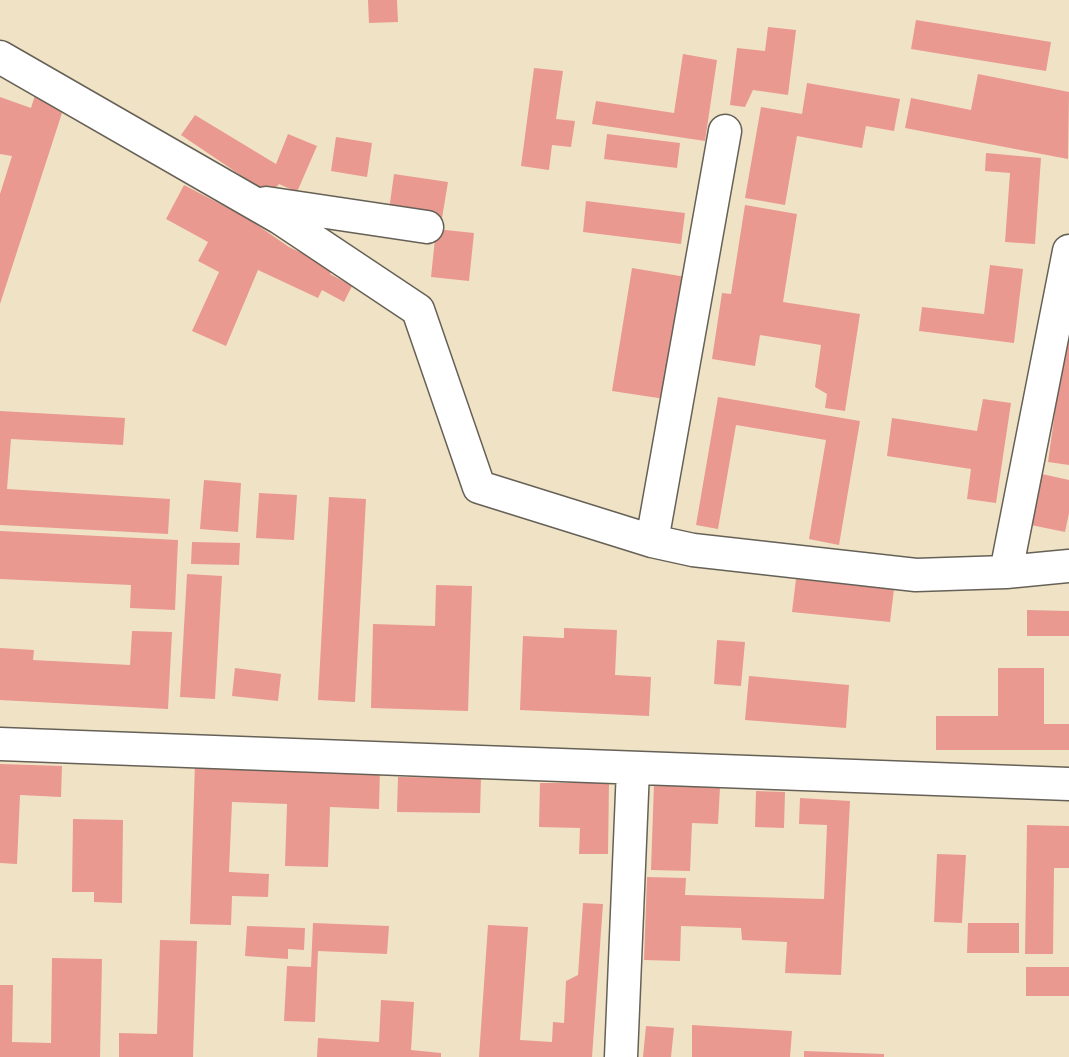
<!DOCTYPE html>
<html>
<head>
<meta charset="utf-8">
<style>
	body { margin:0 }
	canvas { display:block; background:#f0e2c5 }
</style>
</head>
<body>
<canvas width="1069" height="1057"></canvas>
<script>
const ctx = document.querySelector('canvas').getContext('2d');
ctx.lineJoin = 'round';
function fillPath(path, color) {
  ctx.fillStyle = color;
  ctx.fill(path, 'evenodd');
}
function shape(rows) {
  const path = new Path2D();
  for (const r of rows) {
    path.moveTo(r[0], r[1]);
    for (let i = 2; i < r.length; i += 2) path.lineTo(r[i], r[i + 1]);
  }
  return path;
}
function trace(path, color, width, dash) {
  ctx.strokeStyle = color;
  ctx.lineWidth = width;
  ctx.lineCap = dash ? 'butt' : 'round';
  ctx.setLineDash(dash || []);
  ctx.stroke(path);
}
fillPath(shape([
	[368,0,397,0,398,22,369,23],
	[916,20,1051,42,1046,71,911,49],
	[768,27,796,30,788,95,753,90,745,107,730,105,737,48,765,51],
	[683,54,717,60,705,141,592,124,596,101,674,113],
	[534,68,563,71,556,119,575,121,571,147,552,145,549,170,521,166],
	[978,74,1069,92,1068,159,905,128,911,98,971,110],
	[807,83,900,99,894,131,866,126,862,148,797,136,785,205,745,198,761,107,802,114],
	[36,92,62,113,0,304,0,194,12,156,0,154,0,97,31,108],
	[195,115,276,164,288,134,317,146,297,192,279,184,270,195,181,135],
	[607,134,680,143,677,168,604,159],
	[336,137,372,143,367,177,331,171],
	[986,153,1041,158,1035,244,1005,242,1010,173,985,171],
	[394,174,448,182,442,218,389,210],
	[184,185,247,218,289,247,333,268,330,274,352,286,344,302,322,290,318,298,258,270,226,346,192,331,219,272,198,261,208,242,166,219],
	[586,201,685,213,681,244,583,232],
	[745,205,797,214,783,302,860,314,845,411,825,408,827,394,815,387,821,345,760,335,755,366,712,359,722,293,731,294],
	[436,229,474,233,469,281,431,277],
	[990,265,1023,269,1014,343,919,331,922,307,984,314],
	[632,268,686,277,665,399,612,391],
	[1065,339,1069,339,1069,465,1048,462],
	[718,397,860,421,839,545,809,539,826,440,736,425,718,529,696,525],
	[983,399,1011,403,996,503,967,499,971,469,887,456,892,418,977,431],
	[0,411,125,418,123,445,11,439,7,489,170,499,168,534,0,525],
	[1042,474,1069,480,1069,513,1065,532,1031,525],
	[204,480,241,483,238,532,200,529],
	[259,493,297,495,294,540,256,538],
	[329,497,366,499,355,702,318,700],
	[0,531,178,540,175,610,130,608,131,585,0,579],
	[192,542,240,543,239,565,191,564],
	[187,574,222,576,215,699,180,697],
	[796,579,894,589,890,622,792,612],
	[436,585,472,586,468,711,371,708,373,624,435,626],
	[1027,610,1069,611,1069,636,1027,636],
	[564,628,617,630,615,675,651,677,649,716,520,710,523,636,564,638],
	[132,631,172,632,168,709,0,700,0,648,34,650,33,660,130,665],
	[717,640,745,642,741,686,714,684],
	[235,668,281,674,278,701,232,696],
	[998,668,1044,668,1044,724,1069,724,1069,750,936,750,936,716,998,716],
	[749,676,849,685,846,728,745,720],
	[195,762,380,768,379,809,330,807,328,867,285,866,287,804,232,802,229,872,269,874,268,897,232,896,231,925,190,924],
	[0,764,62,766,61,797,20,795,17,864,0,863],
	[398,777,481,778,480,813,397,812],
	[540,783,609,783,608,854,579,854,580,828,539,827],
	[654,784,720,787,718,824,692,823,690,871,651,870],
	[756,791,785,792,784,828,755,827],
	[800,798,850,801,841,975,785,973,787,942,742,940,741,928,681,926,680,961,644,960,647,877,686,878,685,895,824,899,827,825,799,824],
	[73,819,123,820,122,903,94,902,94,892,72,892],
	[1027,825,1069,826,1069,868,1054,868,1053,954,1025,954],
	[937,854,966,855,962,923,934,922],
	[583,903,603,904,592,1057,479,1057,488,925,528,927,520,1040,552,1042,553,1022,564,1023,566,981,578,975],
	[313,923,389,926,387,954,318,951,315,1022,284,1021,287,966,311,967],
	[968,923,1019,923,1019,953,967,953],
	[247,926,305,928,304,950,288,949,288,959,245,956],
	[160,940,197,941,193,1057,119,1057,119,1033,157,1034],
	[52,958,102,959,100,1057,0,1057,0,985,13,985,12,1042,51,1043],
	[1026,967,1069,967,1069,996,1026,996],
	[381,1000,414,1002,411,1050,441,1053,441,1057,317,1057,318,1038,379,1042],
	[692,1025,792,1031,790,1057,692,1057],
	[646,1026,674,1028,671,1057,643,1057],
	[804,1051,884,1054,884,1057,804,1057]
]), '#ea9991');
const minor = shape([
	[0,57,280,218,418,310,479,487,652,541,693,550,916,575,1006,572,1069,566],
	[266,203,427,227],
	[652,541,725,131],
	[1006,572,1069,251],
	[0,744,1069,784],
	[621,1057,633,769]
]);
trace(minor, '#666157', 35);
trace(minor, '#fff', 32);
</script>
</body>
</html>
